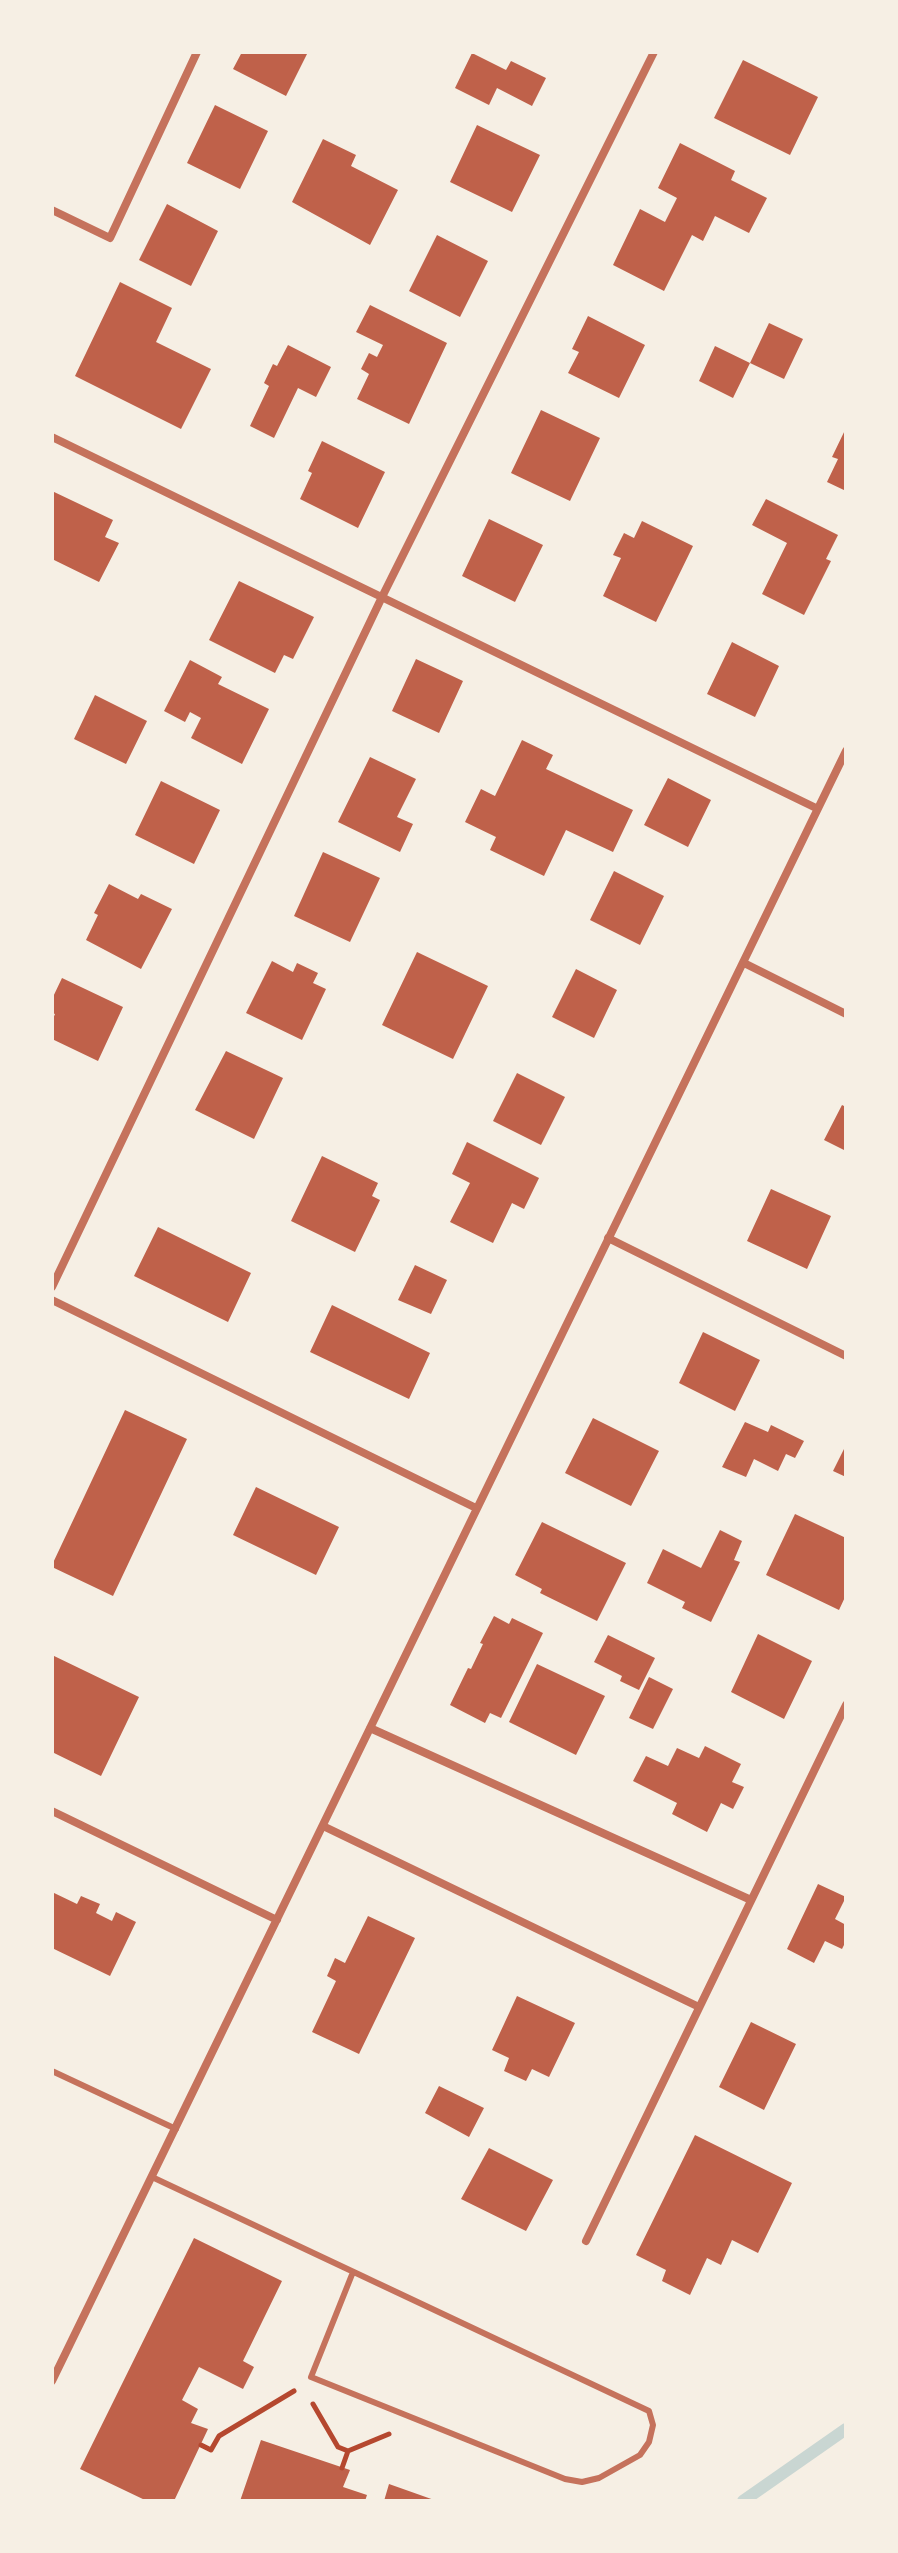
<!DOCTYPE html>
<html>
<head>
<meta charset="utf-8">
<style>
	body { margin:0 }
	#map { position:relative; width:898px; height:2553px; overflow:hidden; background:#f6efe4; font-family:"IBM Plex Sans",sans-serif }
	canvas { display:block }
	.frame { position:absolute; inset:0; border:54px solid #f6efe4; pointer-events:none }
</style>
</head>
<body>
<div id="map">
<canvas width="898" height="2553"></canvas>
<div class="frame"></div>
</div>
<script>
const ctx = document.querySelector('canvas').getContext('2d');
ctx.lineJoin = 'round';
function shape(rows) {
  const path = new Path2D();
  for (const r of rows) {
    path.moveTo(r[0], r[1]);
    for (let i = 2; i < r.length; i += 2) path.lineTo(r[i], r[i + 1]);
  }
  return path;
}
function trace(path, color, width, dash) {
  ctx.strokeStyle = color;
  ctx.lineWidth = width;
  ctx.lineCap = dash ? 'butt' : 'round';
  ctx.setLineDash(dash || []);
  ctx.stroke(path);
}
function fillPath(path, color) {
  ctx.fillStyle = color;
  ctx.fill(path, 'evenodd');
}
trace(shape([
	[743,2501,846,2429]
]), '#c9d6d2', 12);
fillPath(shape([
	[242,52,308,52,286,96,233,69],
	[472,53,506,70,511,61,546,78,532,106,497,88,489,105,455,88],
	[743,60,818,97,790,155,714,118],
	[215,105,268,131,240,189,187,163],
	[477,125,540,155,512,212,450,182],
	[323,139,356,155,351,166,398,190,370,245,292,202],
	[680,143,735,171,731,180,767,198,749,233,715,216,703,241,692,235,664,291,613,265,640,209,665,222,677,198,658,188],
	[167,204,218,231,191,286,139,260],
	[437,235,488,261,460,317,409,291],
	[120,282,172,308,156,342,211,369,181,429,75,376],
	[370,305,447,343,409,424,357,399,369,374,361,369,369,353,377,357,383,345,356,332],
	[588,316,645,345,619,398,568,373,579,352,572,349],
	[769,323,803,339,784,379,750,363],
	[288,345,331,367,316,397,298,388,274,438,250,426,269,386,264,383,273,364,277,366],
	[715,346,750,363,733,398,699,381],
	[541,410,600,438,570,501,511,473],
	[846,428,846,491,827,482,838,459,832,457],
	[322,441,385,472,358,528,300,499,312,473,308,471],
	[52,491,113,520,105,537,119,543,99,582,52,559],
	[766,499,838,535,826,559,831,561,804,615,762,594,787,543,752,525],
	[489,519,543,545,515,602,462,576],
	[642,521,693,546,656,622,603,596,621,558,613,555,624,533,634,538],
	[239,581,314,617,293,659,284,655,275,673,209,640],
	[732,642,779,666,755,717,707,694],
	[416,659,463,681,439,733,392,711],
	[190,660,222,677,218,684,269,709,242,764,191,738,201,718,190,712,185,722,164,711],
	[95,695,147,721,126,764,74,739],
	[522,740,553,755,546,769,633,810,613,852,566,830,544,876,490,850,496,837,465,822,481,789,495,796],
	[370,757,416,779,397,817,413,824,400,852,338,822],
	[668,778,711,800,688,847,644,825],
	[161,781,220,810,194,864,135,835],
	[323,852,380,878,350,942,294,916],
	[614,871,664,896,640,945,590,920],
	[109,884,138,899,141,894,172,909,141,969,86,940,98,915,94,913],
	[417,952,488,986,453,1059,382,1025],
	[272,961,293,972,297,963,318,973,313,983,326,989,302,1040,246,1013],
	[576,969,617,990,594,1038,552,1017],
	[62,978,123,1007,98,1061,52,1039,52,1021,55,1014,52,1013,52,999],
	[226,1051,283,1078,254,1139,195,1110],
	[517,1073,565,1097,541,1145,493,1121],
	[842,1105,846,1107,846,1151,824,1140],
	[467,1142,539,1178,524,1209,512,1203,493,1243,450,1222,470,1183,452,1174],
	[322,1156,378,1183,372,1196,380,1200,355,1252,291,1221],
	[771,1189,831,1216,807,1269,747,1241],
	[158,1227,251,1273,228,1322,134,1276],
	[415,1265,447,1280,431,1314,398,1300],
	[332,1305,430,1353,409,1399,310,1352],
	[703,1332,760,1360,735,1411,679,1383],
	[125,1410,187,1439,113,1596,52,1567,52,1565],
	[593,1418,659,1451,631,1506,565,1473],
	[745,1422,768,1432,771,1425,804,1441,795,1458,786,1454,778,1471,754,1459,746,1477,722,1467],
	[846,1445,846,1477,833,1471],
	[256,1487,339,1527,316,1575,233,1535],
	[795,1514,846,1538,846,1595,839,1610,766,1575],
	[542,1522,626,1563,597,1621,540,1593,542,1589,515,1575],
	[720,1530,742,1541,734,1560,740,1562,711,1622,682,1608,685,1602,647,1583,663,1549,701,1568],
	[494,1616,509,1624,512,1618,543,1633,501,1718,490,1713,485,1723,450,1705,468,1668,471,1669,483,1644,480,1643],
	[758,1634,812,1661,784,1719,731,1692],
	[608,1635,655,1658,639,1690,620,1681,622,1676,594,1662],
	[52,1655,139,1697,101,1776,52,1752],
	[537,1664,605,1696,576,1755,509,1722],
	[649,1677,673,1689,653,1729,629,1718],
	[705,1746,741,1764,732,1782,744,1787,733,1809,721,1803,707,1832,672,1814,677,1803,633,1781,646,1756,668,1766,677,1748,699,1758],
	[818,1884,846,1897,835,1919,846,1925,846,1941,842,1949,825,1941,814,1963,787,1949],
	[52,1892,77,1904,81,1896,100,1904,96,1913,112,1921,116,1912,136,1922,110,1976,52,1948],
	[368,1916,415,1938,359,2054,312,2032,336,1981,327,1976,335,1958,345,1963],
	[517,1996,575,2023,549,2077,532,2069,526,2081,504,2071,509,2058,492,2050],
	[751,2022,796,2044,764,2110,719,2087],
	[439,2086,484,2108,469,2137,425,2113],
	[695,2135,792,2183,758,2253,732,2240,721,2265,707,2258,690,2295,662,2281,666,2270,636,2255],
	[489,2148,553,2180,526,2231,461,2199],
	[194,2238,282,2281,243,2361,254,2367,243,2389,199,2367,182,2400,198,2409,191,2423,208,2429,174,2501,147,2501,80,2469],
	[261,2440,350,2470,343,2487,367,2495,365,2501,240,2501],
	[389,2484,437,2501,384,2501]
]), '#bf614a');
trace(shape([
	[313,2404,338,2447,348,2451],
	[201,2445,211,2450,219,2436,294,2391],
	[342,2468,348,2451,389,2434]
]), '#b5482f', 5);
trace(shape([
	[52,2071,176,2129],
	[152,2177,649,2411,653,2425,649,2442,640,2455,599,2478,582,2482,565,2479,311,2377,353,2272]
]), '#c5725c', 6);
trace(shape([
	[52,210,110,238,197,52],
	[52,437,816,808],
	[744,963,846,1014],
	[608,1238,846,1356],
	[52,1287,382,597,654,52],
	[52,1300,476,1508],
	[370,1728,751,1900],
	[52,1811,277,1920],
	[323,1826,699,2007],
	[586,2241,846,1705],
	[52,2381,846,751]
]), '#c5725c', 8);
</script>
</body>
</html>
